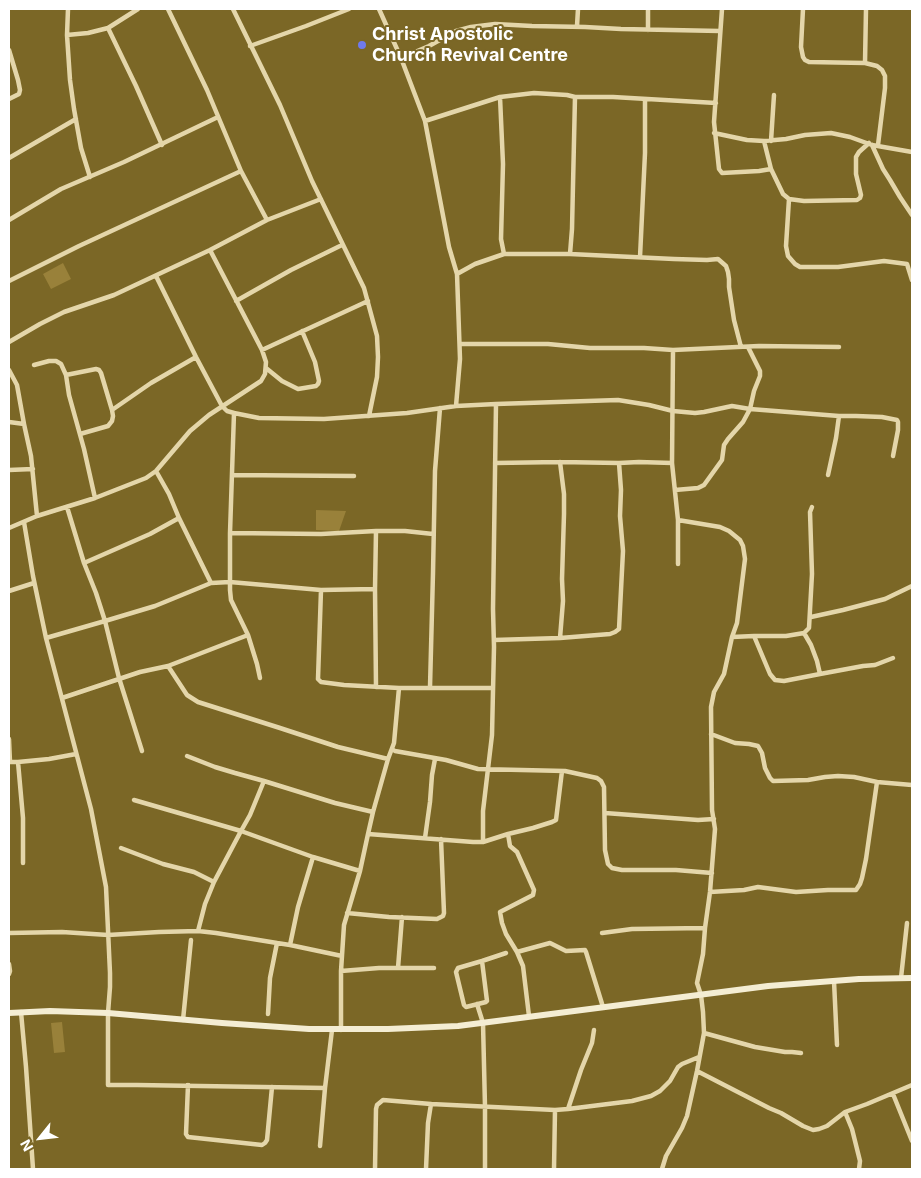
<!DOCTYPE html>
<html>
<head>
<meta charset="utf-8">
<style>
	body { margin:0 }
	#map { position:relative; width:921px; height:1178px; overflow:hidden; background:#7b6726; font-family:Inter,sans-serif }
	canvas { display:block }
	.frame { position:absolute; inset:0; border:10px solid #fff; pointer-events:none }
	.north { position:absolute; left:15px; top:1113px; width:50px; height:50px; -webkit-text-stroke:4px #7b6726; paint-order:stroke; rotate:241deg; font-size:14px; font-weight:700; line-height:20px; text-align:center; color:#fff }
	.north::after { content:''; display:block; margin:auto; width:18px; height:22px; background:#fff; clip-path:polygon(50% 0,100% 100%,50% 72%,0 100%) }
</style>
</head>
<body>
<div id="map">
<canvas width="921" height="1178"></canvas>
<div class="frame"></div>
<div class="north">N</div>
</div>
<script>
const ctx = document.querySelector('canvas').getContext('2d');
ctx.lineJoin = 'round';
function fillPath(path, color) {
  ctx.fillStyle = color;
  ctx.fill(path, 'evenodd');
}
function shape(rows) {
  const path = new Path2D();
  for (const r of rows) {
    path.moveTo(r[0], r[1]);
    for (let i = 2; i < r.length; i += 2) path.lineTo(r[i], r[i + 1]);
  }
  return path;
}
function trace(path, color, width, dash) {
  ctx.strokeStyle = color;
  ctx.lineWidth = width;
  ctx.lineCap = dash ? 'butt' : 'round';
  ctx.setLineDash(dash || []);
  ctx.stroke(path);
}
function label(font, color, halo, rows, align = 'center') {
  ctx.font = font + ' Inter,sans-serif';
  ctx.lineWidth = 4;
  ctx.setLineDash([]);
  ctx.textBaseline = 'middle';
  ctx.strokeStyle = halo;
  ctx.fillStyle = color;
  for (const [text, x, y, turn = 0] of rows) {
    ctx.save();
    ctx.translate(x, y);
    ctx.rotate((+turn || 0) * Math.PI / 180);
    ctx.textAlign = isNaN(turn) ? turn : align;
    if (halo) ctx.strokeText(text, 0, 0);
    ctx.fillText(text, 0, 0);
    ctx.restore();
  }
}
fillPath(shape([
	[63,263,71,279,51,289,43,274],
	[316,510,346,511,339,531,316,530],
	[62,1022,65,1052,54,1053,51,1023]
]), '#99813a');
trace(shape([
	[68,9,67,35,70,80,74,109,81,148,90,177],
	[168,9,207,90,241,171,267,220],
	[233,9,280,105,312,181,364,288,377,336,378,357,377,377,369,416],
	[379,9,401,58],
	[722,9,714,122,719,169,722,173,759,171,771,169],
	[803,9,801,47,803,57,805,60,809,62,865,63,877,66,882,70,885,76,885,88,878,145],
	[577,26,578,9],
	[108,28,136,86,162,145],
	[648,30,648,9],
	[67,35,88,33,108,28,138,9],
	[250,46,306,26,349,9],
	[9,50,18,80,20,90,19,94,9,99],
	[865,63,866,9],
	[500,97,503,164,501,239,504,254],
	[716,103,613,97,575,97,567,95,534,93,500,97,425,121,401,58,429,46,456,31,471,27,495,24,532,26,585,27,621,29,720,31],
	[425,121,449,247,457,274,460,359,456,406],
	[714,133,747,140,764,141,786,139,805,135,831,133,850,137,872,145,912,152],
	[764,141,771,169,783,194,789,199,804,201,857,200,860,198,861,195,856,174,856,157,859,152,869,143],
	[771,141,774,95],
	[872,145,883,169,890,180,900,197,912,215],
	[9,158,76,119],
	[789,199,786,246,788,256,795,264,800,267,838,267,884,261,907,264,912,280],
	[9,220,61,189,124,162,218,117],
	[570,254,572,229,575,97],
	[640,257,645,153,645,99],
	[457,274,475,264,504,254,570,254,674,259,707,260,718,259,726,266,728,272,729,279,729,287,734,320,741,347],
	[156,276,196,357,222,406,227,411,234,413,230,533],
	[9,281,79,246,241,171],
	[236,301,291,270,342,245],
	[9,342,40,324,64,312,114,295,210,250,267,220,321,199],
	[460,344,548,344,590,348,644,348,673,350,759,346,839,347],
	[748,347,760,371,760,376,754,391,750,409,839,416,856,416,882,417,897,420,898,422,898,430,893,456],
	[262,350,368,301],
	[34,365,49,361,56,361,61,364,66,375,96,369,99,370,101,373,112,410,151,383,196,357],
	[266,368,282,381,298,389,316,386,318,384,319,381,315,362,302,331],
	[9,370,17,385,24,424],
	[66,375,69,395,84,449,95,498],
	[234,413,259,418,324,419,407,413,456,406,496,404,618,400,649,405,673,411,695,413,704,412,732,406,750,409,743,422,728,439,724,445,722,460,704,485,698,488,675,490],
	[9,422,24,424,31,456,37,516],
	[80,434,108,426,112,421,113,416,112,410],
	[495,463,560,462,619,463,639,462,672,463],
	[9,470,33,469],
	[156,471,169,494,179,518,211,583],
	[232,475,354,476],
	[828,475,836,438,839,416],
	[67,507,84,563,96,593,105,621,155,606,211,583,230,582,230,590,231,600,248,635],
	[24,522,33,576,46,638,91,809,106,887,110,973,110,987,108,1013,108,1085,137,1085,325,1088],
	[9,528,37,516,95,498,146,478,156,471,190,431,209,415,261,381,265,374,266,362,262,350,210,250],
	[376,531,405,531,433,534],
	[84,563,150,534,179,518],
	[678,564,678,520],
	[375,589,376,531,321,534,230,533,230,582,321,590,375,589,376,687],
	[321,590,318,679,321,682,344,685,399,688,493,688],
	[9,591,34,583],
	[811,617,843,610,885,599,912,586],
	[804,633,811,645,817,661,820,674,863,666,875,665,893,658],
	[754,636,786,636,804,633,809,628,812,574,810,512,812,507],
	[732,637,754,636,770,674,775,680,784,681,820,674],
	[46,638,105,621,119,678,142,751],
	[560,638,610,634,615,632,619,629,623,551,620,516,621,490,619,463],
	[494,640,560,638,563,601,562,579,564,514,564,494,560,462],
	[168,666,187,695,198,702,280,728,338,747,388,759,373,812,368,834,473,842,483,842,483,811,492,735,494,647,493,609,496,404],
	[430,687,433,573,435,471,440,408],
	[62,698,140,672,168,666,248,635,257,664,260,678],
	[9,739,10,762],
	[392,749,395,751,446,760,478,769,565,771,597,778,601,781,604,787,605,850,608,864,612,868,622,870,676,870,712,873],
	[187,756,215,767,235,773,264,781,335,803,373,812],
	[388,759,394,743,399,688],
	[9,762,18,762,23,818,23,863],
	[18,762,49,759,76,754],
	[264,781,250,815,241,831,313,857,360,871],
	[877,782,912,785],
	[605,813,698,820,714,819],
	[508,834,510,846,517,852,534,890,533,895,500,912,502,923,506,934,517,952,523,966,529,1016],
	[425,838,430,802,432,775,435,759],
	[483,842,508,834,533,828,552,822,556,820,562,771],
	[121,848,163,864,194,872,214,882,241,831,134,800],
	[710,892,744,890,758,887,796,892,828,890,856,890,860,884,862,878,866,859,877,782,854,777,838,776,825,777,808,780,773,781,770,778,765,768,762,753,758,746,749,744,735,743,711,734],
	[347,913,389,917,437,919,443,916,444,913,441,839],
	[198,931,216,933,277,943,290,945,342,956],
	[9,933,62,932,108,935,159,932,198,931,205,904,214,882],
	[602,933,632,929,705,928],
	[290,945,298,907,313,857],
	[517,952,550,943,566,951,585,950,586,952,603,1007],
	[482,961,487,1001,486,1002,466,1007,464,1005,456,972,458,968,482,961,506,953],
	[9,964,10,971,9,974],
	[398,968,402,917],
	[341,971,379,968,434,968],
	[901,978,907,923],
	[834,981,837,1045],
	[477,1004,483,1023,485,1107,485,1169],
	[21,1012,26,1067,33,1169],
	[268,1014,270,978,277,943],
	[183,1020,191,940],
	[341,1030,341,971,344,925,360,871,368,834],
	[704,1033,755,1047,785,1052,792,1052,801,1053],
	[697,1071,769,1108,781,1113,803,1126,813,1130,819,1129,827,1126,845,1112,867,1104,912,1085],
	[188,1085,186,1134,188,1137,262,1145,265,1143,267,1140,272,1087],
	[893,1094,912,1141],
	[568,1109,581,1070,592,1043,594,1030],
	[845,1112,852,1129,860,1161,859,1169],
	[320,1146,325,1088,332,1030],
	[375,1169,376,1109,377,1105,383,1100,431,1104,555,1110,568,1109,632,1101,651,1096,660,1091,670,1081,678,1067,682,1064,699,1057],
	[426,1169,428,1123,431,1104],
	[554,1169,555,1110],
	[662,1169,666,1156,682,1128,687,1116,697,1071,704,1033,703,1012,701,995,697,983,703,954,705,928,710,892,715,829,712,810,711,707,714,692,724,674,732,637,737,623,745,559,743,546,740,540,729,531,720,527,678,520,672,463,673,350]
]), '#e4d6aa', 4.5);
trace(shape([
	[9,1013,50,1011,108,1013,222,1023,309,1029,388,1029,458,1026,768,986,859,979,912,978]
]), '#f4edd3', 6);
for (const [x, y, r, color] of [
	[362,45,5,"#6f7aed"]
]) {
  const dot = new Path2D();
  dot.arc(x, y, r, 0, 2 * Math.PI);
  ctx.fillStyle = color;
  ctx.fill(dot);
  trace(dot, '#7b6726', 2);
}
label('bold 18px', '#fff', '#7b6726', [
	["Christ Apostolic",372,35],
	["Church Revival Centre",372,56]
], 'left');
</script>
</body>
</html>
